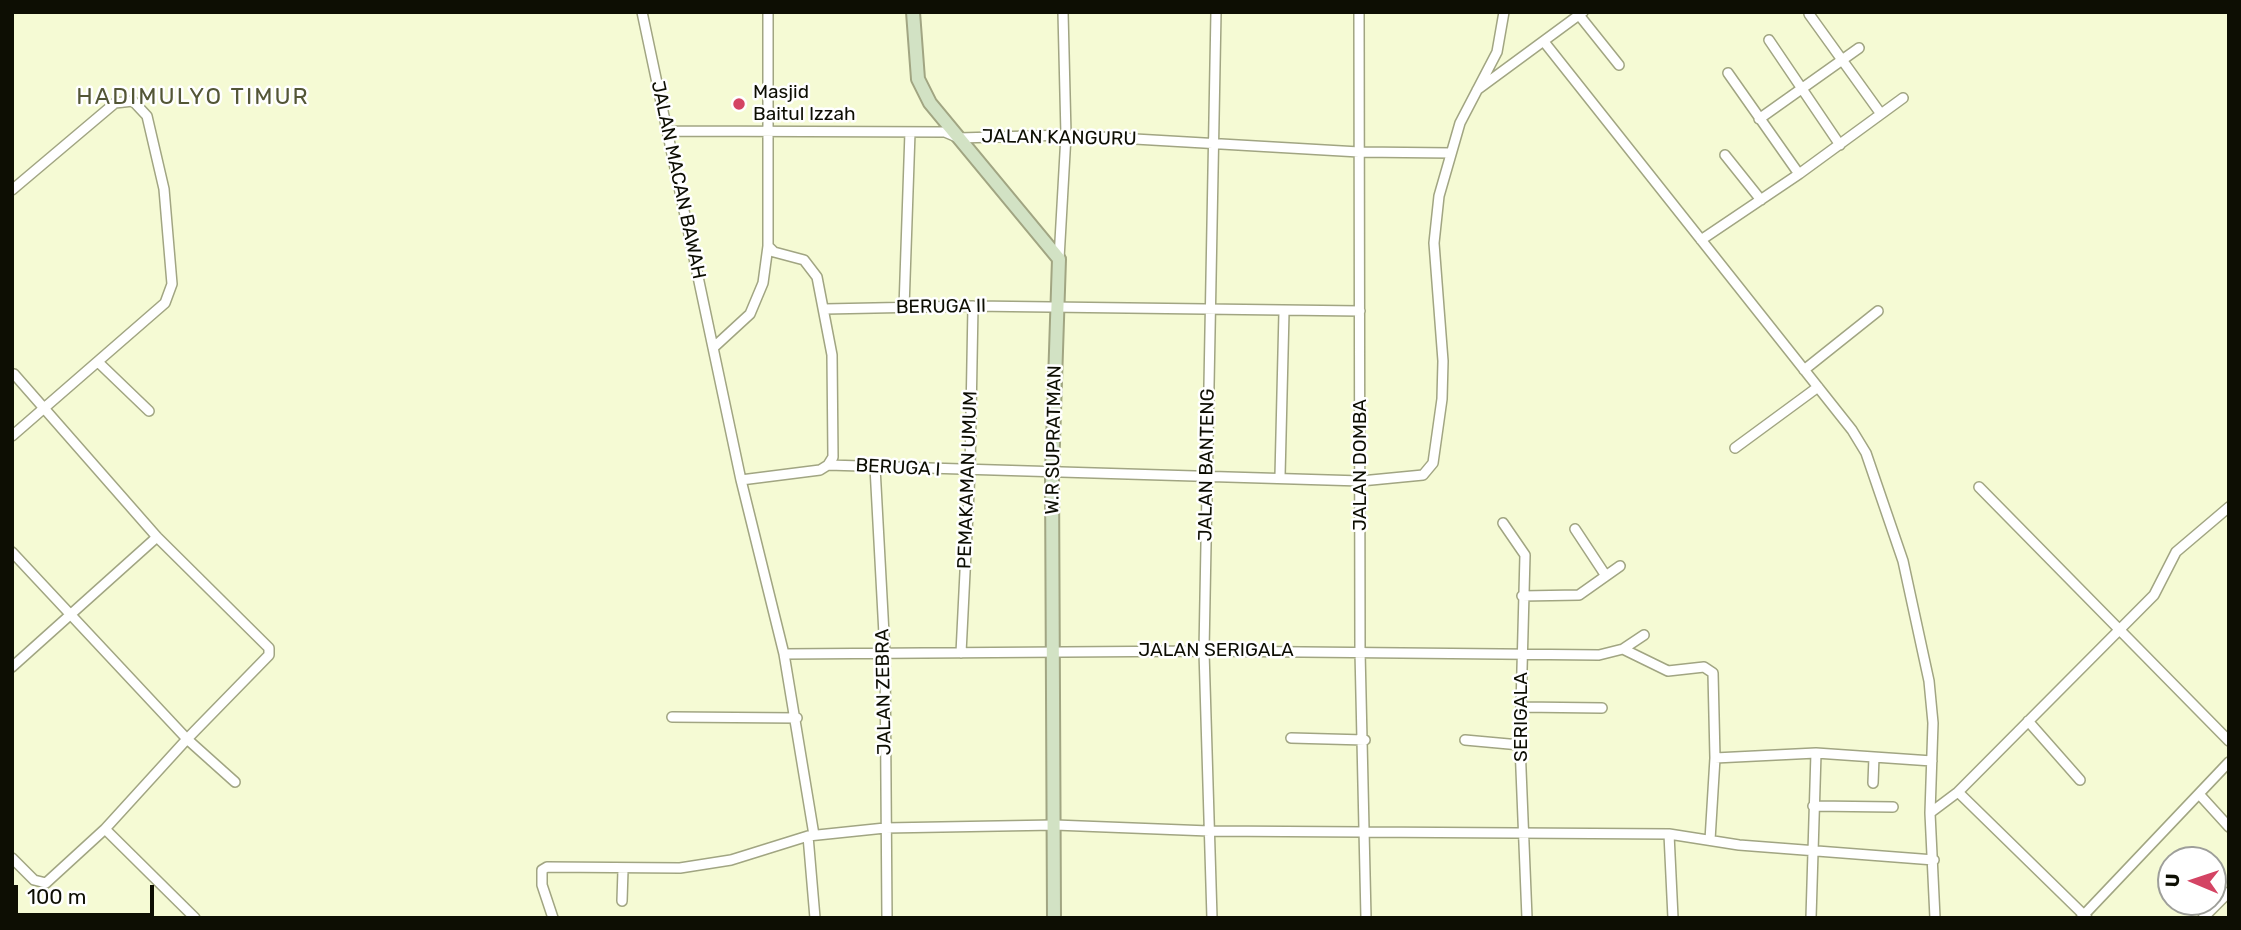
<!DOCTYPE html>
<html>
<head>
<meta charset="utf-8">
<style>
	body { margin:0 }
	#map { position:relative; width:2241px; height:930px; overflow:hidden; background:#f5fad4; font-family:Rubik,sans-serif }
	canvas { display:block }
	.frame { position:absolute; inset:0; border:14px solid #0d0e03; pointer-events:none }
	.north { position:absolute; left:2157px; top:846px; width:70px; height:70px; box-sizing:border-box; background:#fff; border:2px solid #9e9f9a; border-radius:50%; rotate:272deg; font-size:19px; font-weight:700; line-height:28px; text-align:center; color:#0d0e03 }
	.north::after { content:''; display:block; margin:auto; width:24px; height:32px; background:#d44464; clip-path:polygon(50% 0,100% 100%,50% 72%,0 100%) }
	.scale { position:absolute; left:14px; top:885px; width:140px; height:32px; box-sizing:border-box; border:4px solid #0d0e03; border-top:0; padding-left:9px; font-size:21px; line-height:24px; white-space:nowrap; color:#0d0e03; -webkit-text-stroke:5px #fff; paint-order:stroke }
</style>
</head>
<body>
<div id="map">
<canvas width="2241" height="930"></canvas>
<div class="frame"></div>
<div class="north">U</div>
<div class="scale">100 m</div>
</div>
<script>
const ctx = document.querySelector('canvas').getContext('2d');
ctx.lineJoin = 'round';
function shape(rows) {
  const path = new Path2D();
  for (const r of rows) {
    path.moveTo(r[0], r[1]);
    for (let i = 2; i < r.length; i += 2) path.lineTo(r[i], r[i + 1]);
  }
  return path;
}
function trace(path, color, width, dash) {
  ctx.strokeStyle = color;
  ctx.lineWidth = width;
  ctx.lineCap = dash ? 'butt' : 'round';
  ctx.setLineDash(dash || []);
  ctx.stroke(path);
}
function label(font, color, halo, rows, align = 'center') {
  ctx.font = font + ' Rubik,sans-serif';
  ctx.lineWidth = 5;
  ctx.setLineDash([]);
  ctx.textBaseline = 'middle';
  ctx.strokeStyle = halo;
  ctx.fillStyle = color;
  for (const [text, x, y, turn = 0] of rows) {
    ctx.save();
    ctx.translate(x, y);
    ctx.rotate((+turn || 0) * Math.PI / 180);
    ctx.textAlign = isNaN(turn) ? turn : align;
    if (halo) ctx.strokeText(text, 0, 0);
    ctx.fillText(text, 0, 0);
    ctx.restore();
  }
}
const street = shape([
	[642,12,741,480,784,654,814,835],
	[1359,12,1360,651,1366,918],
	[1809,14,1881,114],
	[1579,15,1619,65],
	[1769,40,1840,145],
	[1545,43,1852,430,1866,453,1903,561,1929,681,1933,723,1930,813],
	[1728,73,1799,174],
	[1477,90,1583,12],
	[1759,119,1859,48],
	[669,131,945,132,959,138,1066,135,1359,152,1451,153],
	[1725,155,1761,200],
	[12,190,115,103,133,101,147,116,164,189,172,284,165,303,12,436],
	[1701,240,1799,174,1903,98],
	[1059,259,1066,135,1063,12],
	[904,308,910,132],
	[825,309,973,306,1360,311],
	[713,348,750,314,763,283,768,246,768,12],
	[98,362,149,411],
	[1804,370,1878,311],
	[14,374,157,537,269,648,269,655,187,739,235,782],
	[1735,448,1818,387],
	[828,465,1361,481,1423,475,1433,463,1442,399,1443,361,1434,243,1439,196,1460,123,1497,52,1504,12],
	[875,467,885,653,887,918],
	[1280,476,1284,312],
	[741,480,820,470,828,465,833,457,832,355,817,277,804,260,774,252,768,246],
	[1979,487,2229,741],
	[1503,523,1525,555,1520,745,1527,918],
	[1575,529,1606,576],
	[12,552,187,739,105,829,195,918],
	[1522,596,1579,595,1620,566],
	[1623,649,1668,671,1704,667,1713,673,1715,758,1710,840],
	[961,653,970,471,973,306],
	[784,654,1204,651,1599,655,1623,649,1644,635],
	[12,667,157,537],
	[1521,707,1602,708],
	[672,717,797,718],
	[2028,721,2080,780],
	[1291,738,1365,740],
	[1465,740,1520,745],
	[1715,758,1816,753,1932,761],
	[1873,783,1874,757],
	[1958,792,2087,918],
	[2199,794,2229,827],
	[1813,806,1893,807],
	[1669,834,1673,918],
	[808,836,815,918],
	[12,858,34,880,46,883,105,829],
	[622,901,623,870],
	[553,918,542,885,542,870,547,867,680,868,731,860,808,836,885,828,1055,825,1209,831,1669,834,1739,845,1934,860],
	[1212,918,1204,651,1216,12],
	[1811,918,1816,753],
	[1935,918,1930,813,1958,792,2154,595,2176,552,2229,507],
	[2081,918,2229,762],
	[2203,918,2229,892]
]);
const secondary = shape([
	[913,12,918,79,930,103,1059,259,1052,473,1054,918]
]);
trace(street, '#a1a582', 12);
trace(secondary, '#a1a582', 16);
trace(street, '#fff', 9);
trace(secondary, '#d2e2c4', 12);
for (const [x, y, r, color] of [
	[739,104,7,"#d44464"]
]) {
  const dot = new Path2D();
  dot.arc(x, y, r, 0, 2 * Math.PI);
  ctx.fillStyle = color;
  ctx.fill(dot);
  trace(dot, '#fff', 2.5);
}
label('19px', '#0d0e03', '#fff', [
	["Masjid",753,93],
	["Baitul Izzah",753,115]
], 'left');
label('19px', '#0d0e03', '#fff', [
	["JALAN KANGURU",1059,138,1],
	["JALAN MACAN BAWAH",678,180,78],
	["BERUGA II",941,307,-1],
	["W.R SUPRATMAN",1054,440,-89],
	["JALAN BANTENG",1207,465,-89],
	["JALAN DOMBA",1361,465,-90],
	["BERUGA I",898,468,3],
	["PEMAKAMAN UMUM",968,480,-88],
	["JALAN SERIGALA",1216,651],
	["JALAN ZEBRA",884,692,-91],
	["SERIGALA",1522,717,-90]
]);
ctx.letterSpacing = '2px';
label('23px', '#535636', '#fff', [
	["HADIMULYO TIMUR",193,97]
]);
ctx.letterSpacing = '0px';
</script>
</body>
</html>
